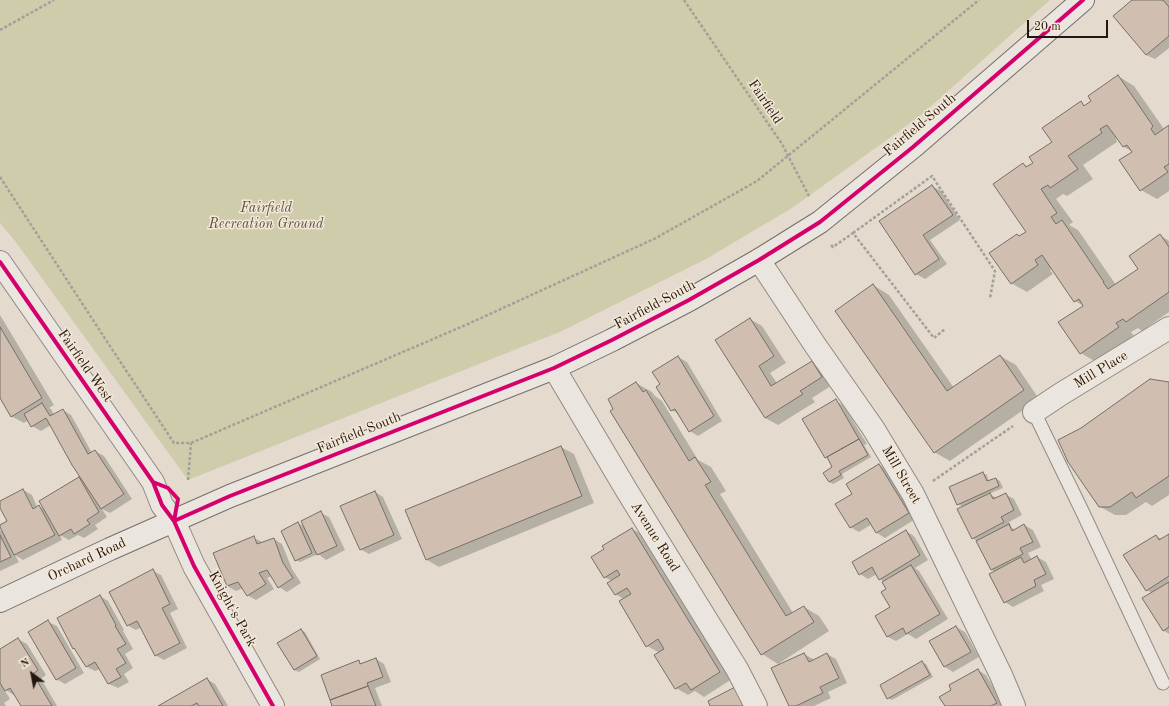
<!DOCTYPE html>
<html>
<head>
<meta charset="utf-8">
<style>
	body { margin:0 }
	#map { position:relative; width:1169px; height:706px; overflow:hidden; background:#e4dbce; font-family:"Old Standard TT",serif }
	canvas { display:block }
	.north { position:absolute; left:12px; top:654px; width:40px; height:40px; -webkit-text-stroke:3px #f4e8d9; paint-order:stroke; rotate:328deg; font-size:11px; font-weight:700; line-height:16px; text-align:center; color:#22160e }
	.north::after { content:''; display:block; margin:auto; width:14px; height:18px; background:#22160e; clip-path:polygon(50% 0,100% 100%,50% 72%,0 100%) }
	.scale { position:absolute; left:1027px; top:20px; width:81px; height:18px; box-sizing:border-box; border:2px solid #22160e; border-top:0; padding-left:5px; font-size:12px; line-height:14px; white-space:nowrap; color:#22160e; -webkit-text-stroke:3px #f4e8d9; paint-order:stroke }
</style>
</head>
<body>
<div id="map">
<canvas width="1169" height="706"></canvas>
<div class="north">N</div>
<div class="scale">20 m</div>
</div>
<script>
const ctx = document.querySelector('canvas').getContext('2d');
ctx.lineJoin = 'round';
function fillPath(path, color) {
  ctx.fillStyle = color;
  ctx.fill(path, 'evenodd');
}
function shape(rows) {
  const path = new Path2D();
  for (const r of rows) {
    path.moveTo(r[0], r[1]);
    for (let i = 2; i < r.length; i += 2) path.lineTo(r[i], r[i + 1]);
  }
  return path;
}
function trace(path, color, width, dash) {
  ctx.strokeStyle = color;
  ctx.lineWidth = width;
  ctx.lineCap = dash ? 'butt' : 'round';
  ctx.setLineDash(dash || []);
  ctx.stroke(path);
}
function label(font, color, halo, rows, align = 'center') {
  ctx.font = font + ' "Old Standard TT",serif';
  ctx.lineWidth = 3;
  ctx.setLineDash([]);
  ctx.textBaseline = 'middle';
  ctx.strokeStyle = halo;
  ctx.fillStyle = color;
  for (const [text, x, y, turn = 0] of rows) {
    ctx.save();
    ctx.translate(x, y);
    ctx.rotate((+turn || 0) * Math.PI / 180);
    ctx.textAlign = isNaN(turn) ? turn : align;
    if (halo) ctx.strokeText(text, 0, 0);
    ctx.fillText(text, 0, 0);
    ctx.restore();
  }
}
fillPath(shape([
	[0,0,1050,0,920,116,792,208,706,259,562,331,188,480,15,241,0,223]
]), '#cfccac');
fillPath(shape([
	[1134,0,1169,0,1169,48,1155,59,1146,55],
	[1118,76,1134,86,1164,129,1169,126,1169,191,1157,199,1141,190,1133,152,1124,147,1117,137,1116,139,1117,142,1083,165,1093,179,1067,196,1063,194,1056,199,1073,222,1069,225,1078,230,1116,285,1139,269,1160,235,1169,241,1169,312,1142,331,1138,328,1131,332,1134,336,1096,362,1081,353,1084,306,1075,301,1052,268,1050,270,1053,274,1027,292,1011,283,1020,237,1027,232,1023,164,1028,167,1034,163,1053,142,1081,103,1086,106],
	[932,186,941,191,960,220,930,240,947,264,925,279,916,274,880,221],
	[873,285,889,295,954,388,1000,356,1016,365,1039,399,950,461,934,452],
	[0,315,54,405,49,408,51,409,54,415,63,410,71,415,92,453,95,451,104,456,132,499,110,513,102,509,107,517,95,525,98,529,84,538,78,535,69,540,60,535,62,540,23,560,15,555,19,562,0,571,0,530,3,532,8,522,0,506,0,502,23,490,32,495,37,507,39,506,44,509,79,479,84,481,51,425,41,431,32,426,29,420,24,423,11,416,0,396],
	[750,319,762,326,786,363,770,373,777,383,812,362,824,369,834,384,812,398,815,402,778,425,765,418],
	[678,357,687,362,722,421,698,436,690,431,680,415,672,410,662,385],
	[636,383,652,392,655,396,662,401,698,460,711,467,726,491,720,494,793,613,804,607,819,616,829,631,778,664,762,654,611,412],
	[1169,383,1169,495,1152,506,1146,502,1126,515,1115,515,1099,506],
	[836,401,844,406,867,444,864,445,871,457,842,474,844,478,833,484,829,482,833,467,829,459,826,457,804,419],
	[561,447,574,454,594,503,439,567,427,560,406,511],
	[879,465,888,470,917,518,885,538,877,533,872,524,859,532,850,527,853,494],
	[983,473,987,475,989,482,996,479,1000,481,1003,488,989,494,997,498,1005,494,1014,499,1022,515,1009,522,1012,528,1016,530,1024,525,1033,530,1041,547,1028,553,1032,560,1037,557,1046,562,1054,579,1041,585,1044,591,1013,607,1005,602,995,572,991,569,977,541,972,538,963,507,958,504],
	[375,492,383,497,402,539,369,554,360,549],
	[321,513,329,517,345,550,326,560,318,554,300,562,296,560,298,523,305,527],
	[632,529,645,536,732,679,704,697,695,691,688,695,676,688,660,653,647,646,624,599,615,594,612,581,604,577],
	[906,531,914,536,928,560,915,568,919,571,948,619,916,639,908,634,896,641,888,637,876,616,891,607,888,590,884,582,880,579,877,574,868,579,860,574],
	[1169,535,1169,634,1163,630,1153,593,1146,590,1156,536,1162,539],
	[254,538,264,543,274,539,282,544,292,569,301,583,287,592,279,587,272,576,267,578,274,589,256,600,247,595,243,588,236,591,227,586],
	[153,571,161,575,178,609,170,613,187,648,164,660,155,655,141,627,136,630,127,625],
	[100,596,108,601,124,630,123,631,133,649,125,654,133,668,124,674,129,682,118,688,109,684,100,669,95,671,87,667],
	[48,622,57,626,84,673,65,684,56,679],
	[956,627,965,632,979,657,953,672,945,667,931,642],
	[301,630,305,632,320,659,299,672,294,670],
	[18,639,27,644,46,675,41,679,57,706,22,706,15,694,14,695,4,689,10,699,4,703,6,706,0,706,0,650],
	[804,654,813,659,814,661,827,654,836,659,847,683,828,692,831,698,814,706,790,706],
	[376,659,384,664,391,682,375,688,382,706,333,706,359,662,363,664],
	[922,662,926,664,933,677,892,700,888,698],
	[978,670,986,675,1004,706,946,706,953,690],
	[207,679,215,684,228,706,161,706]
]), '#0003');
const building = shape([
	[1132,0,1163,0,1169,7,1169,36,1146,55,1113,16,1132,0],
	[1118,75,1153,126,1151,129,1155,135,1169,125,1169,164,1164,167,1168,172,1140,191,1119,160,1132,152,1127,145,1123,147,1107,125,1100,129,1102,133,1068,156,1078,169,1050,188,1048,185,1041,189,1057,213,1051,217,1056,224,1062,220,1104,282,1103,282,1108,289,1138,269,1129,256,1160,234,1169,247,1169,292,1126,322,1123,319,1116,323,1119,327,1080,354,1058,322,1083,306,1079,299,1074,302,1042,255,1035,260,1038,265,1011,284,989,253,1017,234,1019,236,1026,232,993,184,1023,163,1026,167,1033,163,1029,157,1052,142,1042,128,1081,101,1084,106,1091,101,1088,96,1118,75],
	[932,185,953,215,923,235,939,259,915,275,879,221,932,185],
	[873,284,947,391,1000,355,1024,390,934,453,835,311,873,284],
	[750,318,774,356,759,366,771,386,812,361,822,377,800,391,803,394,765,418,715,340,750,318],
	[0,327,42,398,11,417,0,398,0,327],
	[678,356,714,416,689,432,675,409,671,411,656,387,660,384,652,372,678,356],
	[1150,379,1169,382,1169,476,1136,498,1132,492,1110,507,1099,507,1068,462,1058,440,1081,428,1150,379],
	[636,382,643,392,646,390,689,461,695,457,711,482,705,485,786,616,804,606,814,622,761,655,610,411,613,409,608,399,636,382],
	[836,399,859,439,825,458,802,419,836,399],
	[42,403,50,416,63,409,88,454,95,450,124,494,101,509,72,465,46,418,31,427,24,414,42,403],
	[859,439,868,455,839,471,841,475,829,482,823,473,832,467,827,457,859,439],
	[561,446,582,496,426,560,405,510,561,446],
	[879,464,909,513,876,533,867,518,850,528,835,504,852,494,846,484,879,464],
	[983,472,987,481,996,478,999,486,957,505,949,487,983,472],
	[79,477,99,512,87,520,90,524,74,534,71,529,59,536,39,501,79,477],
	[23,489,33,509,39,505,55,535,14,555,0,527,0,525,7,521,0,508,0,501,23,489],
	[375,491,394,535,360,550,340,506,375,491],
	[990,493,993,499,1006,493,1014,510,1001,517,1004,522,972,539,957,509,990,493],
	[321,511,337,546,317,555,301,521,321,511],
	[298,522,312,553,295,561,281,531,298,522],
	[1009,524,1012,531,1024,524,1033,542,1020,548,1023,554,991,570,976,541,1009,524],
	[632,528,720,672,691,690,686,683,675,689,654,655,664,649,658,639,646,647,619,601,631,594,627,588,615,595,607,583,620,575,617,570,604,578,591,557,604,549,602,546,632,528],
	[906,530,920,555,879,580,872,567,859,575,852,562,906,530],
	[1169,534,1169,576,1146,591,1123,555,1156,535,1159,540,1169,534],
	[0,535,11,557,0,562,0,535],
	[254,536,257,544,274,538,283,563,293,578,278,588,267,570,259,573,266,584,247,596,238,582,227,586,213,553,254,536],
	[1037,556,1046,574,1034,580,1036,586,1004,603,989,574,1021,557,1024,563,1037,556],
	[911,565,940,614,906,634,903,628,887,637,875,616,890,607,881,592,886,589,882,582,911,565],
	[153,569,170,604,162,608,180,643,155,656,137,621,127,626,109,592,153,569],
	[1169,582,1169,627,1163,631,1142,598,1169,582],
	[100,595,116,625,115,626,126,644,117,649,126,663,116,669,121,677,108,684,95,662,86,667,74,648,73,649,57,618,100,595],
	[48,620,76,668,56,680,28,632,48,620],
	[956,626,971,652,944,667,929,641,956,626],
	[301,629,317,656,294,670,277,643,301,629],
	[18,638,38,670,33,674,52,706,21,706,10,688,5,691,0,683,0,649,18,638],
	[804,653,809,662,827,653,839,678,820,687,823,693,796,706,789,706,771,668,804,653],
	[376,658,383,677,367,683,368,686,330,700,321,675,359,660,360,664,376,658],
	[922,661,930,675,887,699,880,685,922,661],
	[978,669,997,703,991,706,945,706,939,697,951,690,949,685,978,669],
	[207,678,223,706,199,706,197,703,191,706,158,706,207,678],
	[741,684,752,706,710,706,708,701,741,684],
	[368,686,376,706,332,706,330,700,368,686]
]);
fillPath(building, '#d0beb0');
trace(building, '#756f68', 1);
const lane = shape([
	[1034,412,1083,513,1163,683]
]);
const street = shape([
	[759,260,815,345,873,428,913,494,1001,675,1014,706],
	[0,262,153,482,162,505,174,521,194,566,273,706],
	[554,368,627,491,737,669,756,706],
	[1034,412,1061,394,1169,328]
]);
const secondary = shape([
	[0,601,110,549,230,496,554,368,612,340,689,300,759,260,820,222,913,147,1083,0]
]);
trace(lane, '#918a82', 15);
trace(street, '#918a82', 24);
trace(secondary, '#756f68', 24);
trace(shape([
	[684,0,782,144,810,198],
	[0,30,54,0],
	[0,177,104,337,174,443,191,443,468,324,656,238,757,181,979,0],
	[853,233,932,176,995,271,990,298],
	[831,245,833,247,853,233,934,338,945,329],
	[188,480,191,443],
	[933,481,1013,426]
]), '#a39f99', 2.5, [3, 2]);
trace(lane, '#eae5df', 13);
trace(street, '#eae5df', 22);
trace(secondary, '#eae5df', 22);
trace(shape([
	[0,262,153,482,162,505,174,521,194,566,273,706],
	[153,482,168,488,178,499,174,521],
	[174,521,230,496,554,368,612,340,689,300,759,260,820,222,913,147,1083,0]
]), '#d6006c', 4);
label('14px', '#22160e', '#f4e8d9', [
	["Fairfield",765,102,56],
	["Fairfield South",920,125,-40],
	["Fairfield South",655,305,-28],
	["Fairfield West",85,366,55],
	["Mill Place",1101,370,-31],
	["Fairfield South",359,433,-22],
	["Mill Street",901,475,60],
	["Avenue Road",655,537,58],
	["Orchard Road",87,560,-25],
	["Knight's Park",232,609,61]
]);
label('italic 14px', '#59513c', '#f4e8d9', [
	["Fairfield",266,208],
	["Recreation Ground",266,224]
]);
</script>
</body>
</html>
